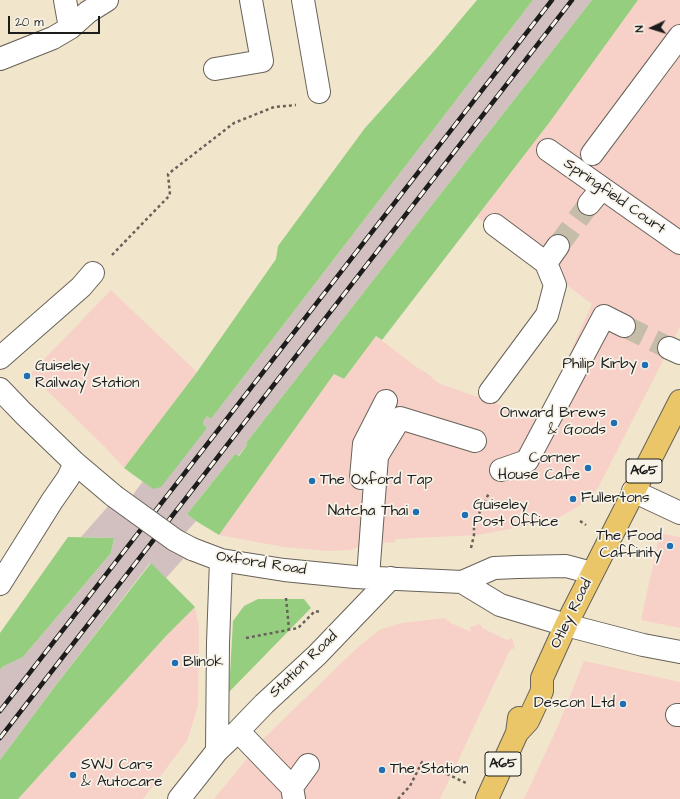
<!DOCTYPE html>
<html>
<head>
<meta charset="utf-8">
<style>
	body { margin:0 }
	#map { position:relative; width:680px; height:799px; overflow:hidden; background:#f1e5cb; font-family:"Architects Daughter",sans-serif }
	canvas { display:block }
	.north { position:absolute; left:632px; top:8px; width:40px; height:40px; -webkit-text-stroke:3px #f7f3e8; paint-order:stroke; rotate:266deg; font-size:11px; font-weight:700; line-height:16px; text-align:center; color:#1c1c1c }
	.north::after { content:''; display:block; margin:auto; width:14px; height:18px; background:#1c1c1c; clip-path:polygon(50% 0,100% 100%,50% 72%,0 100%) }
	.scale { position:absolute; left:8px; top:16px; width:92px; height:18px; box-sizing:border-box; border:2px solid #1c1c1c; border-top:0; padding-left:5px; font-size:12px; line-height:14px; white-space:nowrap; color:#1c1c1c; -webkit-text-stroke:3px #f7f3e8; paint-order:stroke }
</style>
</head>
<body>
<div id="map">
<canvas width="680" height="799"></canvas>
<div class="north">N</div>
<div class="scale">20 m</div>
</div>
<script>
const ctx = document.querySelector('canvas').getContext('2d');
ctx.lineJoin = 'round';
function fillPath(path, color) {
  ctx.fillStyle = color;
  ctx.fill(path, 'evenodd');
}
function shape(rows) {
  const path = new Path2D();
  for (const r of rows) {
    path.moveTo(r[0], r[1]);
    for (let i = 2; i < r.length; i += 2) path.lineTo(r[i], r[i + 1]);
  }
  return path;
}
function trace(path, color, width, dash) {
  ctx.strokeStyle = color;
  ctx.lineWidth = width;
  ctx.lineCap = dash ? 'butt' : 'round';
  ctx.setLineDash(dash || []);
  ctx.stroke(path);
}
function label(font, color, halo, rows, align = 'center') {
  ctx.font = font + ' "Architects Daughter",sans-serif';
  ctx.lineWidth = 3.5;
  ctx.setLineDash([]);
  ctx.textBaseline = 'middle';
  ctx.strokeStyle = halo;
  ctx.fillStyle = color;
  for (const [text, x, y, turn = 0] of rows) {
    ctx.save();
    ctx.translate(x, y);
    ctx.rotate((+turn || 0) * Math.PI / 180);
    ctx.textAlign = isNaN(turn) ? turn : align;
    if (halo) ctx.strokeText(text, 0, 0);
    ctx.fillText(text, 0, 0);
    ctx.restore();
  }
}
fillPath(shape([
	[638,0,680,0,680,327,598,488,584,503,558,518,526,526,477,535,396,539,395,542,366,544,351,550,329,551,284,547,219,535,334,374,344,379,376,336,415,366,428,374,438,383,540,419,592,304,477,217,549,123],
	[111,290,197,372,124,468,105,447,30,374],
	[660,533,680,537,680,628,641,620],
	[195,607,199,627,198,706,187,741,143,799,18,799,167,635],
	[445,618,451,623,471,632,470,627,480,624,482,628,507,640,512,638,515,648,510,650,440,799,214,799,263,739,356,649,379,630,402,623],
	[584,661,680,682,680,799,524,799,558,726]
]), '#f7d1c8');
fillPath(shape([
	[533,0,592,0,246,443,247,445,238,456,235,454,187,514,196,521,172,548,184,558,166,578,150,563,56,685,0,760,0,670,2,667,23,657,111,553,114,538,81,537,111,503,122,510,143,481,153,489,207,428,203,424,204,420,207,416,211,419]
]), '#d2bfc0');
fillPath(shape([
	[477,0,533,0,211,419,207,416,204,420,203,424,207,428,161,487,153,489,124,468,197,372,276,259,278,246,365,128,435,50],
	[592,0,638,0,549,123,382,340,376,336,344,379,334,374,219,535,196,521,187,514,235,454,239,456,247,445,246,443],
	[68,537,114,538,111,553,23,657,2,667,0,670,0,633],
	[151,563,195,607,167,635,18,799,0,799,0,760,56,685],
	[258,599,304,599,311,608,229,692,233,621,244,606]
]), '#96ce80');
trace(shape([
	[558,246,589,204],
	[624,326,669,348]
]), '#c6bda8', 22, [22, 11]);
const minor = shape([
	[65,0,70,28],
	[303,0,319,92],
	[0,59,53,38,70,28,88,12,107,0],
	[215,69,262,61,251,0],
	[548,150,680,243],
	[592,154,680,36],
	[589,204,602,188],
	[495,225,546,263],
	[669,348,680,353],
	[0,358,81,287,93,273],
	[0,389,23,413,75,463,114,496],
	[490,392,547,315,555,285,546,263,558,246],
	[501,470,527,461,604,316,624,326],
	[361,478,364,444,386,401],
	[633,491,680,513],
	[192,549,221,560,284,570,355,577,462,582,494,568,517,567,566,566,592,573],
	[368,577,377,456,400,418,475,441],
	[462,582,500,605,566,625,616,638,643,645,680,652],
	[0,584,52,501,68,478,75,463],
	[677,715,680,715],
	[238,731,292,787,294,799],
	[217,751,218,643,221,560],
	[292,787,308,765],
	[179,799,217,751,238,731,264,704,317,655,391,578]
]);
const major = shape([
	[517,733,528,721,542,691,542,678,566,625,680,401],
	[487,799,517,733,519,718]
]);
trace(minor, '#676259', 24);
trace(major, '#676259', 24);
trace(shape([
	[112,255,170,195,168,174,234,123,274,107,296,105],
	[580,521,586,525],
	[471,548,474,535,474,524,489,493],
	[286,598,289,629],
	[246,638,298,628,315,611,320,612],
	[398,799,410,786,422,762,466,783]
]), '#676259', 2.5, [3, 3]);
trace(minor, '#fff', 22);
trace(major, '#eac669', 22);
const rail = shape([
	[0,711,552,0],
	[0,738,572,0]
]);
trace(rail, '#1c1c1c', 4.5);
trace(rail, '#f7f3e8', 3, [9]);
const minorBridge = shape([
	[114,496,175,540,192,549]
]);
trace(minorBridge, '#676259', 24, []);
trace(minorBridge, '#fff', 22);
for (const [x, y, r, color] of [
	[645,365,4,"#1f6fb2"],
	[27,376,4,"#1f6fb2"],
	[614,423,4,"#1f6fb2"],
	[588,468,4,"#1f6fb2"],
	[312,481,4,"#1f6fb2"],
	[573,499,4,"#1f6fb2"],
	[416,512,4,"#1f6fb2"],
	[465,515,4,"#1f6fb2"],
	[670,546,4,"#1f6fb2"],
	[175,663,4,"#1f6fb2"],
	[623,704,4,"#1f6fb2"],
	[382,770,4,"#1f6fb2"],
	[73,775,4,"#1f6fb2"]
]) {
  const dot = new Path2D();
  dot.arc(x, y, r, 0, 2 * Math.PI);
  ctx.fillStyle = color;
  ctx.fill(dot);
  trace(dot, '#f7f3e8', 1.5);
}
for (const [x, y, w] of [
	[644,471,36],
	[503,764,36]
]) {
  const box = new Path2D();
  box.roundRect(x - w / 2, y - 12, w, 24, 3);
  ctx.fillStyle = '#f7f3e8';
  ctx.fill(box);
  trace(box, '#1c1c1c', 1);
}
label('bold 14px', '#1c1c1c', null, [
	["A65",644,471],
	["A65",503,764]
]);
label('15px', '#1c1c1c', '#f7f3e8', [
	["Springfield Court",614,197,35],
	["Oxford Road",261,564,9],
	["Otley Road",572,614,-64],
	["Station Road",304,665,-44]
]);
label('15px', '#1c1c1c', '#f7f3e8', [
	["Philip Kirby",637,365,"right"],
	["Guiseley",35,367],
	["Railway Station",35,384],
	["Onward Brews",606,414,"right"],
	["& Goods",606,431,"right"],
	["Corner",580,459,"right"],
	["House Cafe",580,476,"right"],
	["The Oxford Tap",320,481],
	["Fullertons",581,499],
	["Guiseley",473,506],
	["Post Office",473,523],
	["Natcha Thai",408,512,"right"],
	["The Food",662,537,"right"],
	["Caffinity",662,554,"right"],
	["Blinok",183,663],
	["Descon Ltd",615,704,"right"],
	["SWJ Cars",81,766],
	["& Autocare",81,783],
	["The Station",390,770]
], 'left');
</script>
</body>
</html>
